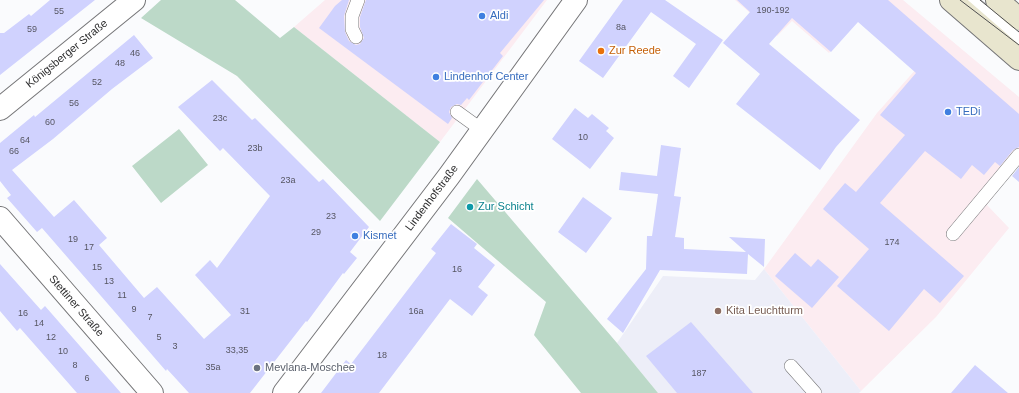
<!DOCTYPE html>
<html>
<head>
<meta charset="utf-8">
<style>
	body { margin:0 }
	canvas { display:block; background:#fafbfd }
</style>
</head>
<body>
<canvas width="1019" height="393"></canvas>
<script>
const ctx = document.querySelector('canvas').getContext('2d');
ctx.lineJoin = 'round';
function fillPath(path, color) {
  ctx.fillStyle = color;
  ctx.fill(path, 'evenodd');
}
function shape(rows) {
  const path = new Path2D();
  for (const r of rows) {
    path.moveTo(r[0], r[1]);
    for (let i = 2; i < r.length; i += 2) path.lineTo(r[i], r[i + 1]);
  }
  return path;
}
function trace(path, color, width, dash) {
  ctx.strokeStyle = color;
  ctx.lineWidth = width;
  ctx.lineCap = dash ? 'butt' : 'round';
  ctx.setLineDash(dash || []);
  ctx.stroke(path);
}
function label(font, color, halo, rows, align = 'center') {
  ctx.font = font + ' Helvetica,sans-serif';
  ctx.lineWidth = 3.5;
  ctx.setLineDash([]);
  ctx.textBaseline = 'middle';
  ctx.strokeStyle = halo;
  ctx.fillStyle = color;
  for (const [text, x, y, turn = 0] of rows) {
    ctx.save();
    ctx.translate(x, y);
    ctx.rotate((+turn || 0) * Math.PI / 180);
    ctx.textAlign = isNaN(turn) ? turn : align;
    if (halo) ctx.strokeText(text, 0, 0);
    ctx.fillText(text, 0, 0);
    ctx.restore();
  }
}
fillPath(shape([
	[325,0,547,0,440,142,294,27],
	[735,0,903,0,1019,97,1019,162,987,205,1009,228,936,317,861,391,764,269,877,113,925,59,868,9,829,53,792,21,777,36]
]), '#fcecf1');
fillPath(shape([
	[764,269,861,391,859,393,658,393,617,343,663,276,755,280]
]), '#edeef8');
fillPath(shape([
	[161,0,235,0,280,38,294,27,440,142,380,221,237,76,141,18],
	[179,129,208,165,161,203,132,166],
	[477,179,617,343,658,393,581,393,534,335,546,302,448,218]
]), '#bcd9c8');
fillPath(shape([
	[50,0,95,0,0,75,0,33,4,33,29,14,31,16],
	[342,0,349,0,344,16,345,32,349,41,356,45,360,44,364,38,360,27,360,17,366,0,544,0,500,53,503,56,469,100,467,98,461,105,457,104,451,107,449,112,452,118,448,124,319,28,335,6],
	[623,0,665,0,723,40,689,88,673,76,696,44,651,12,603,78,579,61],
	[737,0,888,0,1019,114,1019,147,1013,150,1000,166,995,162,984,175,972,165,961,179,925,151,880,203,964,276,940,303,924,289,889,331,837,286,869,249,823,209,845,183,856,192,905,135,880,115,916,73,858,22,831,52,792,18,769,44,860,120,836,147,820,170,736,104,760,74,723,43,750,12],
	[134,35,153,58,112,89,53,139,12,170,54,217,74,200,107,238,99,245,144,298,157,287,204,339,231,315,195,275,210,260,217,268,270,196,223,148,220,151,178,107,212,80,252,120,255,118,319,182,323,179,369,227,350,252,357,258,344,274,343,273,307,322,306,321,250,393,189,393,167,369,166,371,42,228,37,232,7,198,11,195,0,181,0,143,34,115,35,117],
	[575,108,588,118,592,114,609,128,606,131,614,138,590,169,552,139],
	[661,145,681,148,674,196,681,197,675,237,684,238,684,249,746,252,729,237,765,239,764,267,748,254,747,274,660,270,623,333,607,319,646,269,647,236,652,236,658,194,619,190,621,172,657,176],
	[1019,167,1019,182,1012,176],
	[583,197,612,218,586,253,558,232],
	[451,224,477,244,474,248,495,265,478,287,488,295,472,316,450,299,379,393,321,393,346,360,351,364,419,275,436,253,431,249],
	[795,253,811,267,818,259,839,277,812,308,775,276],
	[0,264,41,310,45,306,121,393,77,393,20,328,17,331,0,311],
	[691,322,753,393,677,393,646,356],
	[975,365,1008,393,951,393]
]), '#d0d2fe');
const lane = shape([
	[970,0,1019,39],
	[356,37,352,29,352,16,358,0],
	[457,112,482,130],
	[953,234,1019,155],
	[791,366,815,393]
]);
const street = shape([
	[0,109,134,0],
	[0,218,152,393],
	[284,393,449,176,576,0]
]);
const secondary = shape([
	[951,0,1019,59],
	[997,0,1019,19]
]);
trace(lane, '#757577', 14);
trace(street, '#757577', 24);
trace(secondary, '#757577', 24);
trace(lane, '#fff', 13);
trace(street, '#fff', 22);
trace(secondary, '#e8e5ce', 22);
trace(shape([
	[960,0,1019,45],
	[980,0,1019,32]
]), '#4f4f50', 1);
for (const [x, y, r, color] of [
	[482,16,4,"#3f7fe0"],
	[601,51,4,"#e8710a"],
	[436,77,4,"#3f7fe0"],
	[948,112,4,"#3f7fe0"],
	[470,207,4,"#0f9aa8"],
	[355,236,4,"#3f7fe0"],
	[718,311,4,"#8d6e63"],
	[257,368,4,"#6b7280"]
]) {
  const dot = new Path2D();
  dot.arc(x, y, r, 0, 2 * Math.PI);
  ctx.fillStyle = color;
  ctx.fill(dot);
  trace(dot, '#fff', 1.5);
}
label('9px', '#565662', null, [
	["190-192",773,11],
	["55",59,12],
	["8a",621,28],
	["59",32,30],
	["46",135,54],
	["48",120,64],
	["52",97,83],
	["56",74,104],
	["23c",220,119],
	["60",50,123],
	["10",583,138],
	["64",25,141],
	["23b",255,149],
	["66",14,152],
	["23a",288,181],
	["23",331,217],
	["29",316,233],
	["19",73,240],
	["174",892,243],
	["17",89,248],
	["15",97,268],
	["16",457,270],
	["13",109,282],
	["11",122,296],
	["9",134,310],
	["31",245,312],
	["16a",416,312],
	["16",23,314],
	["7",150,318],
	["14",39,324],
	["12",51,338],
	["5",159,338],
	["3",175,347],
	["33,35",237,351],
	["10",63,352],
	["18",382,356],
	["8",75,366],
	["35a",213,368],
	["187",699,374],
	["6",87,379]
]);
label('11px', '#366cbe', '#fff', [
	["Aldi",490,16],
	["Lindenhof Center",444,77],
	["TEDi",956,112],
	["Kismet",363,236]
], 'left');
label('11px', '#c56008', '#fff', [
	["Zur Reede",609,51]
], 'left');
label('11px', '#2d2d2e', '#fff', [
	["Königsberger Straße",67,54,-39],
	["Lindenhofstraße",432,198,-53],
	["Stettiner Straße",76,306,49]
]);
label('11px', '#0d838f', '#fff', [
	["Zur Schicht",478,207]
], 'left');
label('11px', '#785e54', '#fff', [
	["Kita Leuchtturm",726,311]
], 'left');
label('11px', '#5b616d', '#fff', [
	["Mevlana-Moschee",265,368]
], 'left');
</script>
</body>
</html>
